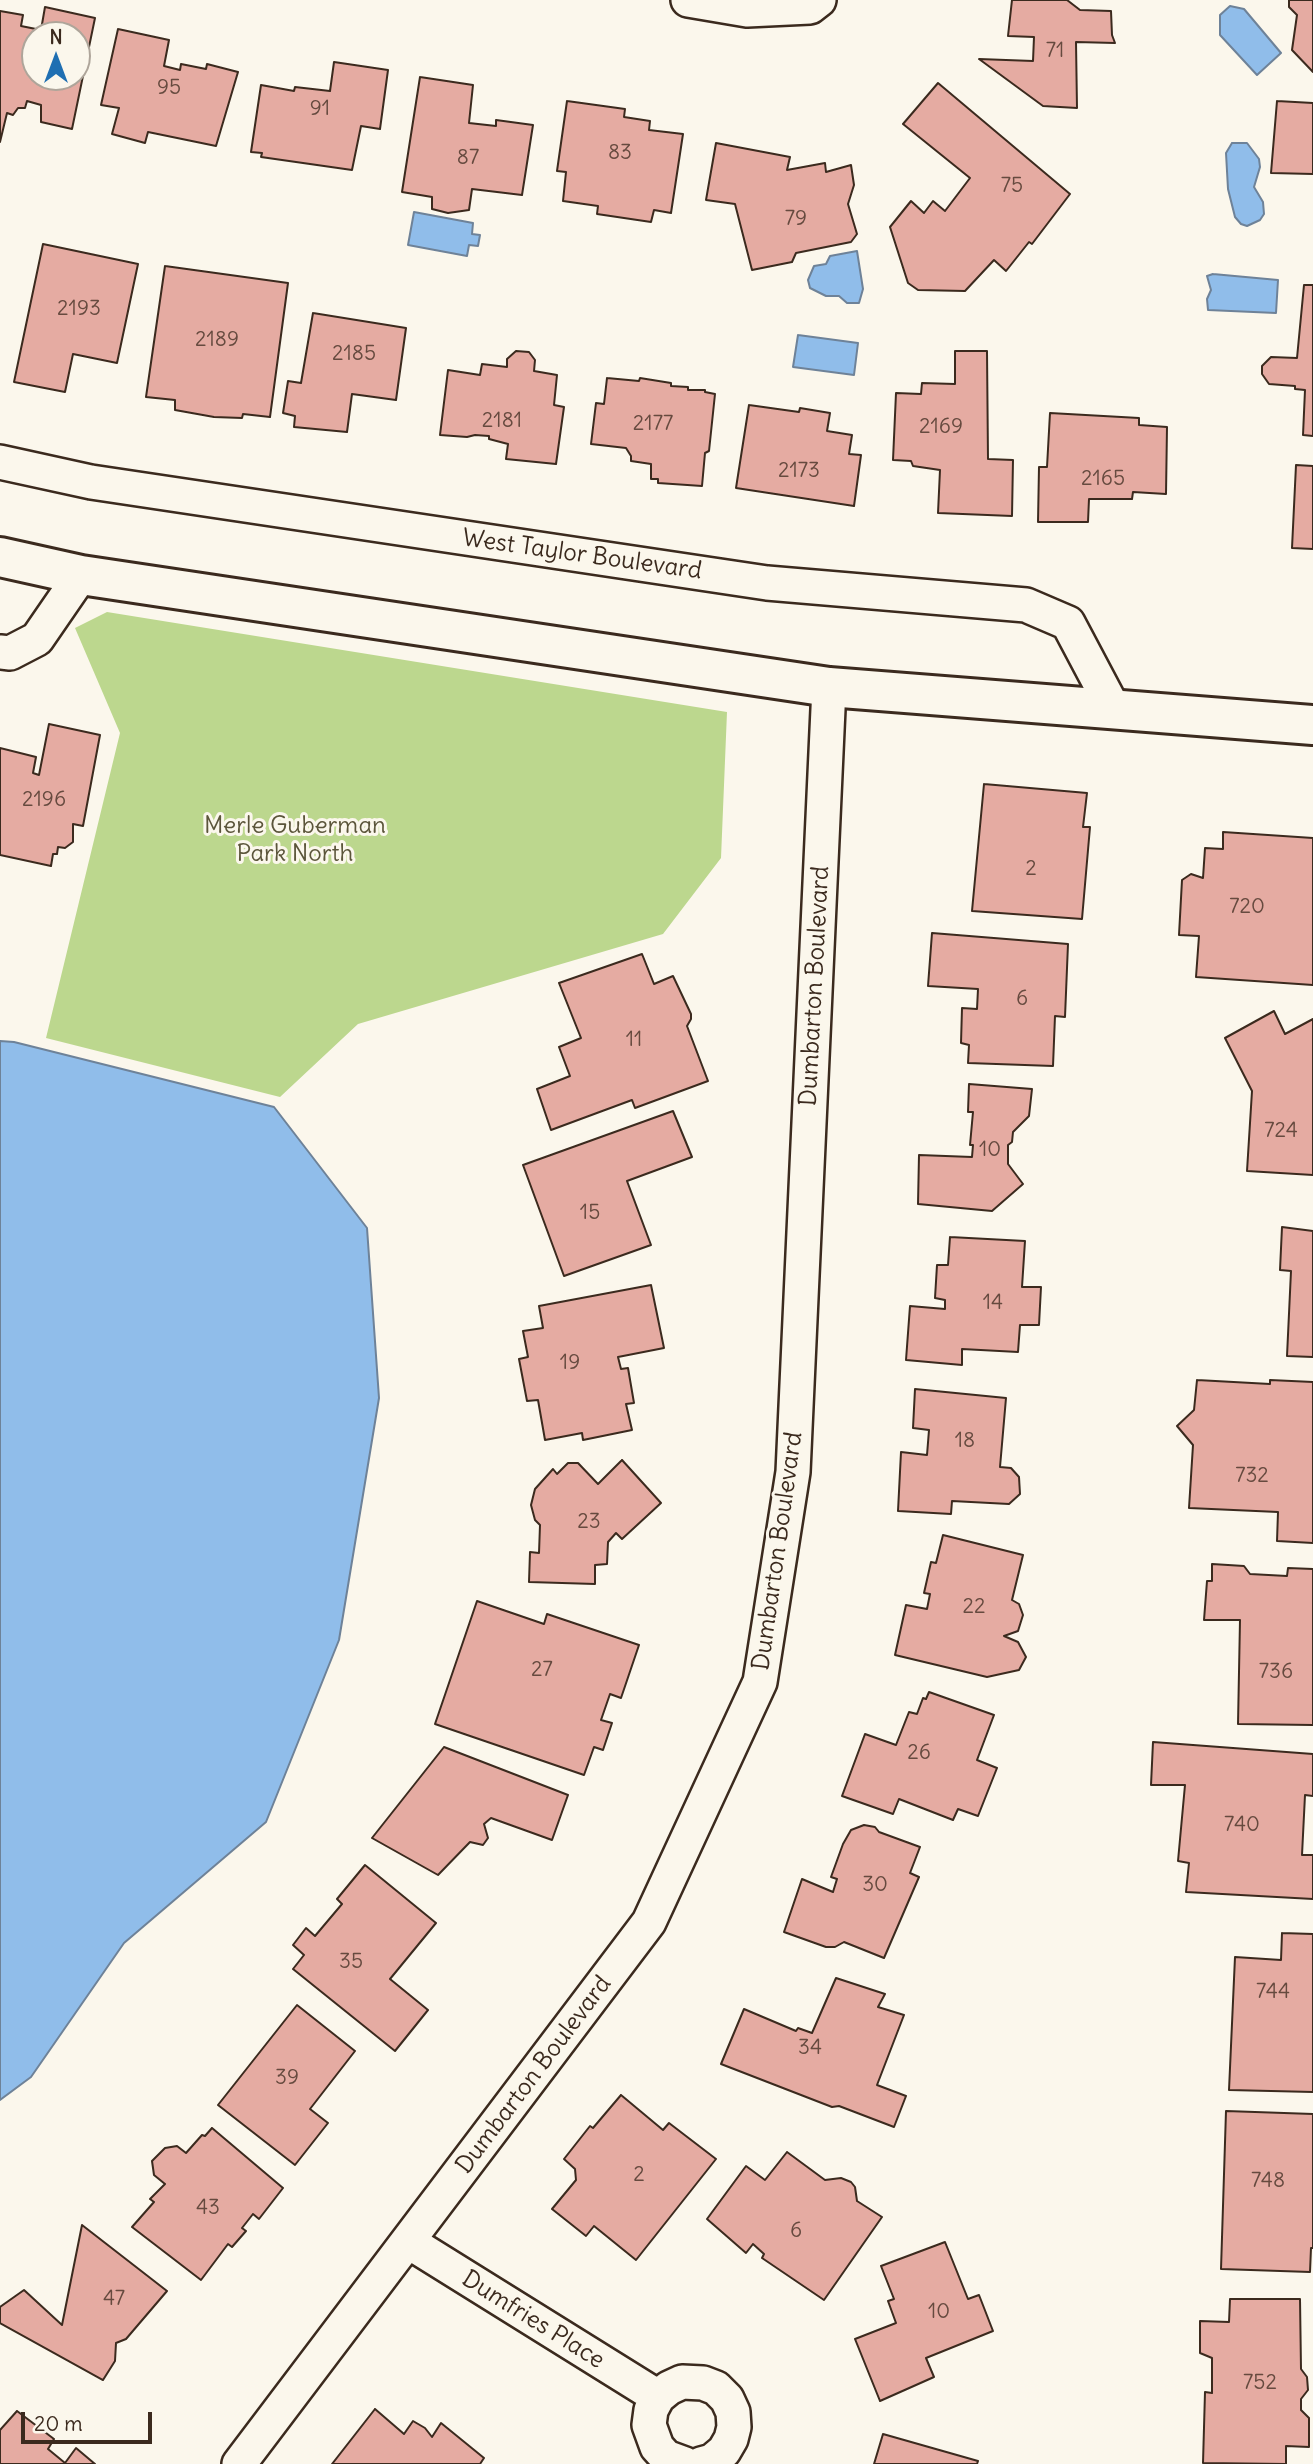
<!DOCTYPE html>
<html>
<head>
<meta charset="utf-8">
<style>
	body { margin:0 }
	#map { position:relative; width:1313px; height:2464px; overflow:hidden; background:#fbf7ec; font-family:Delius,sans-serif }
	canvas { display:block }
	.north { position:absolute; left:21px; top:21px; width:70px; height:70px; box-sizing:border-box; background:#fbf7ec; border:2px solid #aea59a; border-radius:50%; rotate:0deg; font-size:19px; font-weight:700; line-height:28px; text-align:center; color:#3b2a1e }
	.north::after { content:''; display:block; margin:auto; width:24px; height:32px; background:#1f6fb2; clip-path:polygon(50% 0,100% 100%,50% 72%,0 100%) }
	.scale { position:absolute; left:21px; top:2412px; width:131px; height:32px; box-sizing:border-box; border:4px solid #3b2a1e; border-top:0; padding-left:9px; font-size:21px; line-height:24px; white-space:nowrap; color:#3b2a1e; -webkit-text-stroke:5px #fbf7ec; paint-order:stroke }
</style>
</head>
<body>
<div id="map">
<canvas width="1313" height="2464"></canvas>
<div class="north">N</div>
<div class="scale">20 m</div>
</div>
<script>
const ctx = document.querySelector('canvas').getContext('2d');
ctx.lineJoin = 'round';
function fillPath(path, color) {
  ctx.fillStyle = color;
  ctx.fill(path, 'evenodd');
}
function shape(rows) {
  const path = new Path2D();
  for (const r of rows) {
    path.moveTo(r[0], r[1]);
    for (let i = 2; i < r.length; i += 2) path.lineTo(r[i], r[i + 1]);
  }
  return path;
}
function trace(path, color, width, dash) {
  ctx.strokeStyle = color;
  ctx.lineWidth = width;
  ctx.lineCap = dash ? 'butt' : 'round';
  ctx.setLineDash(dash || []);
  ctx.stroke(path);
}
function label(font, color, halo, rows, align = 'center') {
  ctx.font = font + ' Delius,sans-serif';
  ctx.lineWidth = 6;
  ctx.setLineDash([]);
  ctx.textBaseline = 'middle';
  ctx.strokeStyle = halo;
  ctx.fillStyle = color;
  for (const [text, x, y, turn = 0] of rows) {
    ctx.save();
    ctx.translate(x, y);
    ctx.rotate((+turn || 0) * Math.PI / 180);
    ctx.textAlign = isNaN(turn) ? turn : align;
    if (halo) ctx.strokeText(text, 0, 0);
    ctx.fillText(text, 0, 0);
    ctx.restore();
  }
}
fillPath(shape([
	[107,612,727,712,721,858,663,934,358,1024,280,1097,46,1038,120,733,75,628]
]), '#bcd78e');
const water = shape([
	[1230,6,1244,9,1281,53,1257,75,1220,35,1220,15,1230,6],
	[1232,143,1247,143,1259,159,1260,167,1254,187,1263,202,1264,214,1260,220,1247,226,1241,224,1235,217,1228,189,1226,153,1232,143],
	[414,212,473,223,472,234,480,235,478,246,469,245,467,256,408,245,414,212],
	[857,251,863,289,859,303,847,303,839,296,826,296,810,288,808,280,814,266,826,264,830,256,857,251],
	[1213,274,1278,280,1276,313,1208,310,1207,299,1211,290,1207,276,1213,274],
	[798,335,858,343,854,375,793,367,798,335],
	[0,1041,14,1042,274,1107,367,1228,379,1398,339,1640,266,1822,124,1943,31,2077,0,2100,0,1041]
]);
fillPath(water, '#90bdea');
trace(water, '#6e8298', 2);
const building = shape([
	[1012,0,1067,0,1080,10,1111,11,1112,35,1115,43,1076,42,1077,108,1043,106,979,59,1033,61,1034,37,1008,36,1012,0],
	[1289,0,1313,0,1313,72,1292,50,1297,15,1289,7,1289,0],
	[45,7,95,18,72,129,41,122,41,105,27,101,25,108,18,108,13,115,7,113,0,142,0,11,23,15,21,26,41,30,45,7],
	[35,35,77,35,77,77,35,77,35,35],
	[118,29,169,40,164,66,180,70,181,64,206,69,207,64,238,72,216,146,148,132,145,143,112,134,119,108,101,105,118,29],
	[334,62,388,70,380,129,361,126,352,170,261,157,262,153,251,152,261,85,294,91,295,87,330,91,334,62],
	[420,77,473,85,469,123,496,126,496,120,533,125,522,195,472,189,469,210,448,213,432,209,432,197,402,192,420,77],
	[938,83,1070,194,1032,244,1029,242,1006,271,994,260,965,291,918,290,908,283,890,227,911,201,924,213,933,201,945,211,970,178,903,124,938,83],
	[567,101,625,109,624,117,650,121,649,130,683,134,671,213,654,210,651,222,597,214,598,206,563,201,566,172,557,171,567,101],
	[1277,101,1313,103,1313,174,1271,173,1277,101],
	[716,143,790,157,787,170,825,163,826,172,851,165,854,185,848,204,857,234,851,242,796,253,792,262,752,270,735,204,706,200,716,143],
	[43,244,138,264,117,363,73,354,65,392,14,382,43,244],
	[165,266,288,283,270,417,243,414,242,418,214,417,175,410,175,400,146,397,165,266],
	[1304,285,1313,285,1313,436,1303,435,1305,390,1295,389,1295,386,1269,384,1262,374,1262,366,1271,357,1297,358,1304,285],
	[313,313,406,328,396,400,352,394,347,432,294,427,295,416,283,413,288,381,301,383,313,313],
	[516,351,529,352,535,360,534,371,557,375,554,405,564,407,556,464,506,459,508,444,489,439,489,436,475,435,467,437,440,435,448,370,480,375,482,364,507,367,507,359,516,351],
	[955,351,987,351,988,459,1013,460,1012,516,938,513,940,470,913,466,911,461,893,460,896,393,921,394,922,383,955,384,955,351],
	[607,378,639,381,640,378,671,383,671,386,688,387,688,390,705,390,705,392,715,394,709,451,705,453,702,486,658,483,658,479,651,479,651,464,631,461,631,456,626,448,591,444,596,403,604,404,607,378],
	[749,405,799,412,800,408,830,413,827,431,852,435,849,454,861,455,854,506,736,488,749,405],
	[1050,413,1139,418,1139,425,1167,427,1166,494,1133,492,1132,499,1089,499,1088,522,1038,522,1039,467,1047,467,1050,413],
	[1296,465,1313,466,1313,549,1292,548,1296,465],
	[49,724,100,735,83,826,73,824,73,842,65,848,58,847,57,854,53,854,51,866,0,855,0,748,36,757,33,773,39,775,49,724],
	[984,784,1087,793,1083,827,1090,827,1082,919,972,911,984,784],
	[1223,832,1313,838,1313,985,1196,977,1199,936,1179,935,1182,880,1191,874,1203,878,1205,848,1223,849,1223,832],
	[932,933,1068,944,1065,1017,1055,1016,1053,1066,968,1063,969,1045,961,1043,962,1008,977,1009,978,989,928,986,932,933],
	[642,954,654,984,673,976,691,1014,691,1019,687,1026,708,1081,635,1108,632,1100,551,1130,537,1089,570,1076,559,1047,581,1038,559,983,642,954],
	[1274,1011,1285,1034,1313,1019,1313,1175,1247,1171,1252,1091,1225,1038,1274,1011],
	[969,1084,1032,1089,1029,1116,1013,1132,1012,1142,1008,1145,1008,1164,1023,1184,992,1211,918,1204,919,1155,972,1157,973,1145,970,1145,973,1112,968,1112,969,1084],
	[673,1111,692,1157,627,1181,651,1245,564,1276,523,1165,673,1111],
	[1282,1227,1313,1231,1313,1357,1287,1356,1291,1271,1280,1270,1282,1227],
	[950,1237,1025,1241,1022,1287,1041,1287,1039,1325,1020,1325,1018,1352,962,1349,962,1365,906,1360,910,1306,945,1309,945,1300,935,1298,937,1265,948,1265,950,1237],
	[651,1285,664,1348,618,1357,621,1369,628,1368,634,1403,626,1404,632,1430,583,1440,582,1433,545,1440,538,1400,527,1401,519,1359,528,1357,523,1331,543,1328,539,1306,651,1285],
	[1197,1380,1270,1384,1270,1380,1313,1382,1313,1543,1277,1541,1278,1512,1189,1508,1193,1445,1177,1426,1194,1410,1197,1380],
	[915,1389,1006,1398,1000,1467,1011,1468,1019,1477,1020,1494,1009,1504,952,1501,951,1514,898,1511,901,1452,927,1455,929,1430,913,1428,915,1389],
	[622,1460,661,1503,622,1539,616,1533,608,1542,607,1564,595,1565,595,1584,529,1582,530,1552,539,1553,540,1525,535,1520,531,1505,535,1489,553,1469,557,1474,568,1463,578,1463,598,1484,622,1460],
	[943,1535,1023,1555,1012,1600,1019,1604,1023,1615,1018,1631,1004,1636,1018,1642,1026,1657,1019,1670,987,1677,895,1655,906,1605,927,1609,930,1594,924,1593,931,1562,936,1563,943,1535],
	[1212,1564,1244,1566,1250,1574,1287,1576,1288,1568,1313,1569,1313,1725,1238,1724,1240,1620,1204,1620,1207,1581,1212,1581,1212,1564],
	[477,1601,544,1624,547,1614,639,1645,621,1698,610,1694,601,1720,612,1723,603,1750,594,1747,584,1775,435,1724,477,1601],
	[929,1692,994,1715,977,1760,997,1768,978,1816,958,1809,953,1820,899,1799,893,1814,842,1796,865,1734,896,1745,909,1712,917,1714,923,1698,926,1699,929,1692],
	[1153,1742,1313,1754,1313,1796,1305,1795,1302,1855,1313,1855,1313,1899,1186,1892,1189,1863,1178,1861,1185,1785,1151,1785,1153,1742],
	[444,1747,568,1795,552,1840,491,1818,484,1824,488,1838,483,1845,470,1842,438,1875,372,1838,444,1747],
	[864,1825,875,1827,879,1832,920,1847,910,1873,919,1877,884,1958,844,1942,835,1947,826,1947,784,1932,802,1879,833,1892,837,1879,831,1877,843,1844,851,1830,864,1825],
	[365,1865,436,1923,390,1979,428,2010,395,2051,293,1969,304,1955,293,1945,306,1928,315,1936,342,1904,337,1899,365,1865],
	[1282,1933,1313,1934,1313,2092,1229,2090,1235,1957,1281,1960,1282,1933],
	[836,1978,885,1994,878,2007,904,2015,877,2085,906,2096,894,2127,839,2106,832,2107,721,2064,744,2009,796,2031,798,2028,812,2033,836,1978],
	[297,2005,355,2051,310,2109,328,2123,295,2165,218,2105,297,2005],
	[621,2095,663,2130,669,2123,716,2159,636,2260,594,2226,586,2236,552,2209,576,2180,575,2169,564,2159,590,2126,593,2128,621,2095],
	[1226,2111,1313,2114,1313,2248,1311,2248,1310,2272,1221,2269,1226,2111],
	[212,2128,283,2188,259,2219,253,2214,242,2228,246,2231,232,2247,228,2244,201,2280,132,2227,154,2202,150,2199,165,2184,154,2175,152,2161,165,2148,177,2146,186,2153,202,2135,205,2136,212,2128],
	[787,2152,825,2180,841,2178,851,2182,855,2187,857,2201,882,2217,824,2300,762,2258,764,2254,753,2244,746,2253,707,2219,746,2166,765,2180,787,2152],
	[82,2225,167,2291,126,2339,116,2343,115,2361,103,2380,0,2323,0,2307,24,2290,62,2325,82,2225],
	[945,2242,968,2299,979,2295,993,2331,926,2358,934,2377,880,2401,855,2339,896,2323,888,2301,894,2299,881,2266,945,2242],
	[1230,2299,1300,2299,1301,2369,1307,2377,1308,2390,1301,2399,1301,2410,1309,2418,1309,2447,1286,2446,1286,2464,1203,2463,1205,2392,1212,2393,1212,2358,1200,2353,1200,2321,1229,2322,1230,2299],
	[375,2409,404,2434,413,2421,425,2428,432,2437,441,2423,484,2458,480,2464,332,2464,375,2409],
	[17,2411,54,2439,48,2449,65,2463,76,2448,95,2464,0,2464,0,2430,17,2411],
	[883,2434,978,2461,977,2464,874,2464,883,2434]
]);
fillPath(building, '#e5aba2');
trace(building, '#3b2a1e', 2);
const street = shape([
	[688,0,747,10,810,7,819,0],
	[0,462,91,482,767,583,1026,605,1068,623,1113,708],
	[0,652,10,653,37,639,81,575],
	[409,2242,658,2397],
	[239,2464,649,1922,760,1682,793,1472,829,687],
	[685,2464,666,2457,657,2447,649,2425,651,2410,658,2397,669,2388,682,2382,703,2383,716,2388,727,2399,733,2412,734,2427,731,2439,724,2451,712,2461,701,2464]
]);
const secondary = shape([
	[0,557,81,575,829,687,1313,725]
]);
trace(street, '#3b2a1e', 38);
trace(secondary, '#3b2a1e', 44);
trace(street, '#fbf7ec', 33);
trace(secondary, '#fbf7ec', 38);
label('21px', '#664a3f', null, [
	["71",1055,51],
	["95",169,88],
	["91",320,109],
	["83",620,153],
	["87",468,158],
	["75",1012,186],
	["79",796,219],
	["2193",79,309],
	["2189",217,340],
	["2185",354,354],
	["2181",502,421],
	["2177",653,424],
	["2169",941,427],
	["2173",799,471],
	["2165",1103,479],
	["2196",44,800],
	["2",1031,869],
	["720",1247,907],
	["6",1022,999],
	["11",634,1040],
	["724",1281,1131],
	["10",990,1150],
	["15",590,1213],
	["14",993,1303],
	["19",570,1363],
	["18",965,1441],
	["732",1252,1476],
	["23",589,1522],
	["22",974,1607],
	["27",542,1670],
	["736",1276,1672],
	["26",919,1753],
	["740",1242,1825],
	["30",875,1885],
	["35",351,1962],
	["744",1273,1992],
	["34",810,2048],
	["39",287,2078],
	["2",639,2175],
	["748",1268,2181],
	["43",208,2208],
	["6",796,2231],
	["47",114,2299],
	["10",939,2312],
	["752",1260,2383]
]);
label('24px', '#3b2a1e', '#fbf7ec', [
	["West Taylor Boulevard",582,555,8],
	["Dumbarton Boulevard",815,986,-87],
	["Dumbarton Boulevard",778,1551,-82],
	["Dumbarton Boulevard",534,2075,-53],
	["Dumfries Place",533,2320,32]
]);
label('24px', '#5b553a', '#fbf7ec', [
	["Merle Guberman",295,826],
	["Park North",295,854]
]);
</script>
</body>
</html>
